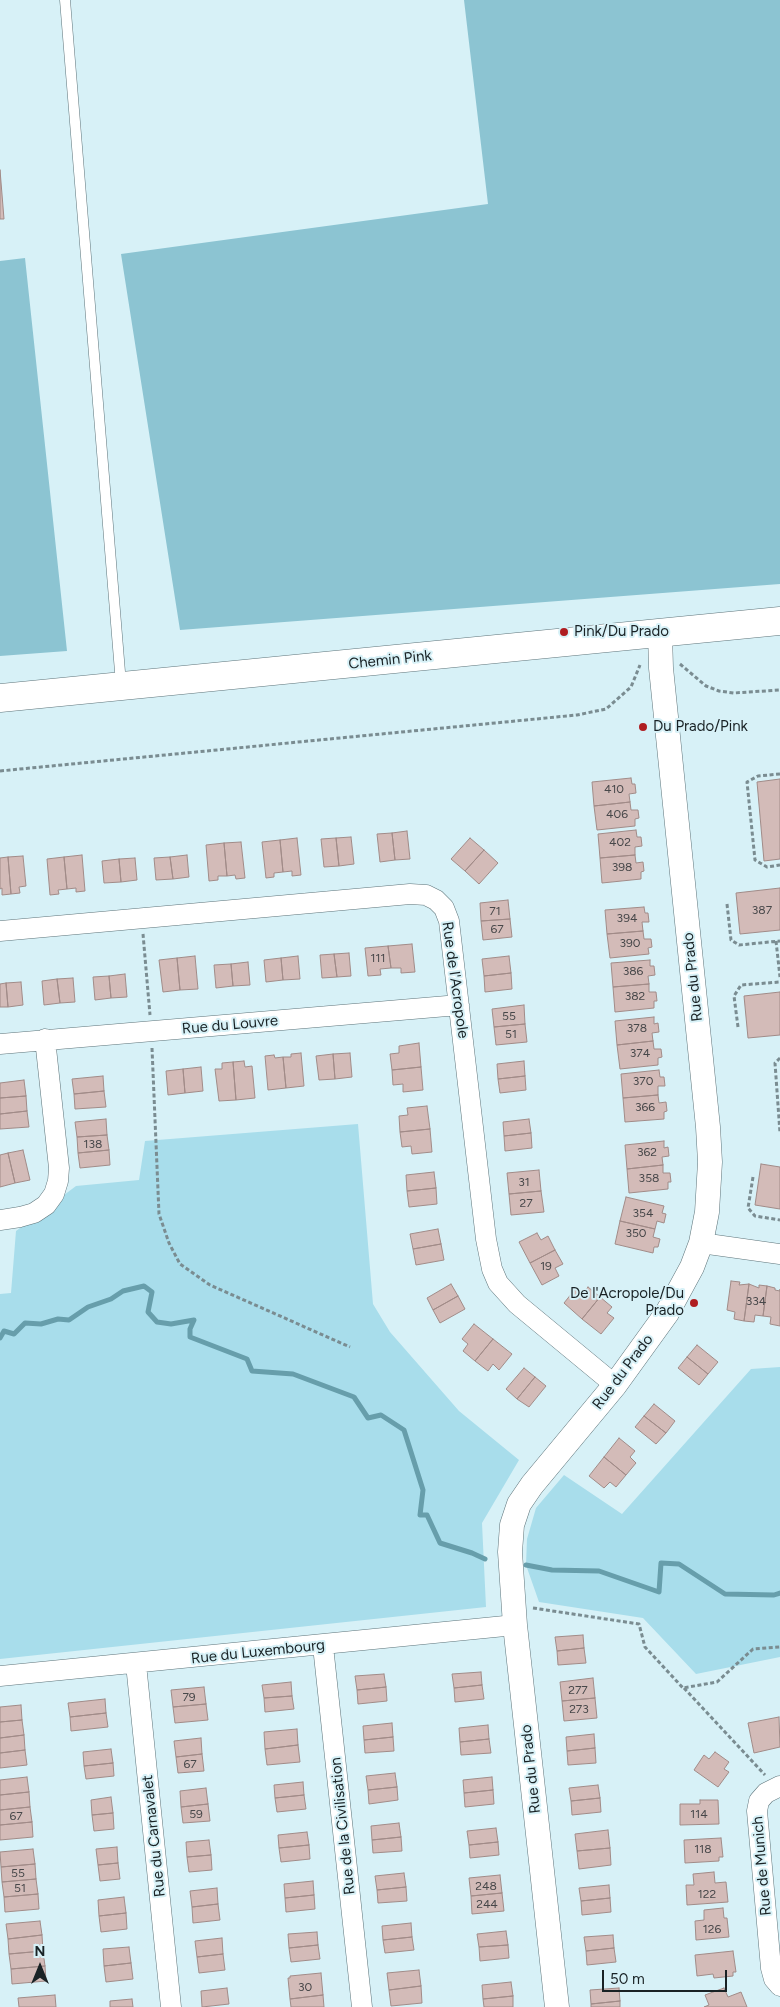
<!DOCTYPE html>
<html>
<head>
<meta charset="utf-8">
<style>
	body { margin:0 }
	#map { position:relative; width:780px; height:2007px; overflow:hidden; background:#d7f1f7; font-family:Figtree,sans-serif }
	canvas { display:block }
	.north { position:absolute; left:15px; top:1942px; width:50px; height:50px; -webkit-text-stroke:4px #d7f1f7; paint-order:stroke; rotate:0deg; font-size:14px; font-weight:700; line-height:20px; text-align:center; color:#192225 }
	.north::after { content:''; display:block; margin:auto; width:18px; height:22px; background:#192225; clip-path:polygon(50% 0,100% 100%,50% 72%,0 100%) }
	.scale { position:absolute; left:602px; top:1970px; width:125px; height:22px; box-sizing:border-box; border:2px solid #192225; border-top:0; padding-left:6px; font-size:15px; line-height:18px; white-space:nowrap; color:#192225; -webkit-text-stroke:4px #d7f1f7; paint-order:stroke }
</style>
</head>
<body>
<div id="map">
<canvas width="780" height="2007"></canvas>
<div class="north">N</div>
<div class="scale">50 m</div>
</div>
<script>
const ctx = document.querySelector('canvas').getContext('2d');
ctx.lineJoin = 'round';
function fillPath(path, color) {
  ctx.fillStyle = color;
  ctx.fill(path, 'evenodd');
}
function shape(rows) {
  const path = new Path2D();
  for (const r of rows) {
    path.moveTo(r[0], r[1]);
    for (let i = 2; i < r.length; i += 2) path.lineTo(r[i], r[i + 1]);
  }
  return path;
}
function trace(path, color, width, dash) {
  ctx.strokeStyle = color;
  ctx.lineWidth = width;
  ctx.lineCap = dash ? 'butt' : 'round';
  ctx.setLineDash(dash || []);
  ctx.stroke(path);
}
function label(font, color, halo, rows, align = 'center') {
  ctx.font = font + ' Figtree,sans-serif';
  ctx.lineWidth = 4;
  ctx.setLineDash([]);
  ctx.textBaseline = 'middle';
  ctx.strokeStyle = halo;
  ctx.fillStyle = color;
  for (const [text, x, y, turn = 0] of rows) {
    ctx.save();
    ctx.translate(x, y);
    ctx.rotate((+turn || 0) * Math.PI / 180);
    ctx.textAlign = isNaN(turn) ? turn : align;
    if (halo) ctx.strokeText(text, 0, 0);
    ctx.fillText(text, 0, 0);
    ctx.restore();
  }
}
fillPath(shape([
	[358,1124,373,1304,390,1332,459,1411,519,1460,482,1523,486,1607,0,1659,0,1294,11,1293,16,1231,76,1186,139,1180,145,1141],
	[780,1367,780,1657,696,1674,643,1618,539,1602,526,1565,527,1539,536,1508,564,1475,622,1514,751,1369]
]), '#a8ddeb');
fillPath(shape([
	[464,0,780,0,780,584,180,630,121,254,488,204],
	[25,258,67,651,0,656,0,261]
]), '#8cc4d2');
trace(shape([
	[0,1338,4,1331,14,1334,25,1323,41,1324,58,1319,69,1320,88,1307,111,1299,123,1291,144,1286,152,1292,148,1312,157,1322,171,1324,194,1320,190,1329,190,1337,247,1359,252,1371,293,1374,354,1397,368,1418,381,1415,404,1430,423,1490,420,1515,427,1515,440,1543,472,1553,485,1559],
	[526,1565,552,1570,599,1571,659,1592,661,1563,679,1564,725,1594,774,1595,780,1593]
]), '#679eab', 5);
const building = shape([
	[0,170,4,219,0,219,0,170],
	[631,778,632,784,635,784,636,793,629,794,630,802,594,806,592,782,631,778],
	[780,779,780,859,764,861,757,782,780,779],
	[630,802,631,810,638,810,639,818,635,819,635,826,597,830,594,806,630,802],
	[636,830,637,837,641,837,642,846,635,847,635,855,600,858,598,834,636,830],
	[407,831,410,859,395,860,392,833,407,831],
	[392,833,395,860,380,862,377,834,392,833],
	[351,837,354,864,339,866,336,838,351,837],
	[297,838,301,875,292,876,292,871,283,872,280,840,297,838],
	[336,838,339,866,324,867,321,839,336,838],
	[470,838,484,850,465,871,451,859,470,838],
	[280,840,283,872,274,873,274,877,266,878,262,842,280,840],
	[241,842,245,878,236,879,235,875,227,876,224,843,241,842],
	[224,843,227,876,218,876,218,880,209,881,206,845,224,843],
	[484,850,498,863,479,884,465,871,484,850],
	[82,855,85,891,76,892,76,888,67,889,64,857,82,855],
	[187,855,189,877,173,879,170,857,187,855],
	[635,855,636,863,643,862,644,871,641,872,641,879,602,883,600,858,635,855],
	[23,856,26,886,19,887,20,893,11,894,8,857,23,856],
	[8,857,11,894,2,895,2,888,0,889,0,858,8,857],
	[64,857,67,889,58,890,59,894,50,895,47,859,64,857],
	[170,857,173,879,156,880,154,858,170,857],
	[135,858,137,880,121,882,119,859,135,858],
	[119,859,121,882,104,883,102,861,119,859],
	[780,888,780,930,740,934,736,893,780,888],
	[508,900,510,919,481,921,480,903,508,900],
	[644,907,645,913,648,913,649,922,642,922,643,931,607,934,605,910,644,907],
	[510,919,512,937,483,940,481,921,510,919],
	[643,931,644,939,651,939,652,947,648,948,649,954,610,958,607,934,643,931],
	[412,944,415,972,401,973,401,968,391,968,388,946,412,944],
	[388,946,391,968,380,969,381,975,368,976,365,948,388,946],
	[349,953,351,976,337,977,334,954,349,953],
	[334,954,337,977,322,978,320,955,334,954],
	[195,956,198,989,180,990,177,958,195,956],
	[298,956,300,979,283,980,281,958,298,956],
	[509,956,511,973,484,976,482,959,509,956],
	[177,958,180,990,163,992,159,960,177,958],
	[281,958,283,980,266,982,264,960,281,958],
	[650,960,650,966,654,966,655,975,648,976,649,984,613,987,611,963,650,960],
	[248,962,250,985,233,986,231,964,248,962],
	[231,964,233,986,216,988,214,965,231,964],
	[511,973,512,989,485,992,484,976,511,973],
	[125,974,127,997,111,998,109,976,125,974],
	[109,976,111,998,95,1000,93,977,109,976],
	[73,978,75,1002,60,1003,57,979,73,978],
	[57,979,60,1003,44,1005,42,981,57,979],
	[21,982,23,1005,8,1007,6,983,21,982],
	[6,983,8,1007,0,1007,0,984,6,983],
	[649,984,649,992,656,992,657,1001,654,1001,654,1008,615,1012,613,987,649,984],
	[780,992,780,1035,748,1038,744,996,780,992],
	[524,1005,525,1024,494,1027,492,1009,524,1005],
	[654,1017,654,1024,658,1023,659,1032,652,1033,653,1041,617,1045,615,1021,654,1017],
	[525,1024,527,1042,496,1045,494,1027,525,1024],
	[653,1041,654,1049,661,1049,662,1057,658,1058,658,1065,620,1069,617,1045,653,1041],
	[419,1043,421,1067,392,1070,390,1054,399,1053,399,1046,419,1043],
	[301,1053,304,1086,286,1088,283,1057,291,1057,291,1054,301,1053],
	[350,1053,352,1077,335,1079,333,1054,350,1053],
	[333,1054,335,1079,319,1080,316,1056,333,1054],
	[274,1055,275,1058,283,1057,286,1088,268,1090,265,1056,274,1055],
	[244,1061,245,1067,252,1066,255,1098,236,1100,233,1062,244,1061],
	[524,1061,525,1076,498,1079,497,1064,524,1061],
	[233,1062,236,1100,219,1101,215,1069,222,1069,222,1063,233,1062],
	[201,1067,203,1091,185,1093,183,1069,201,1067],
	[421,1067,423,1090,403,1092,403,1084,393,1085,392,1070,421,1067],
	[183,1069,185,1093,168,1095,166,1071,183,1069],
	[659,1070,660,1077,664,1077,665,1086,658,1086,658,1095,623,1098,621,1074,659,1070],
	[103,1076,104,1091,74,1094,72,1079,103,1076],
	[525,1076,526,1090,500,1093,498,1079,525,1076],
	[24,1080,26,1096,0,1098,0,1083,24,1080],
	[104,1091,106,1107,75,1109,74,1094,104,1091],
	[658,1095,659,1103,666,1102,667,1111,664,1112,664,1119,625,1122,623,1098,658,1095],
	[26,1096,27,1111,0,1114,0,1098,26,1096],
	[427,1106,430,1129,400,1132,399,1116,408,1115,407,1108,427,1106],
	[27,1111,29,1127,0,1129,0,1114,27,1111],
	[106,1119,107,1135,77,1137,75,1122,106,1119],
	[529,1119,531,1133,504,1136,503,1122,529,1119],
	[430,1129,432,1152,412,1154,411,1146,402,1147,400,1132,430,1129],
	[531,1133,532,1148,505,1151,504,1136,531,1133],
	[107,1135,109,1150,78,1153,77,1137,107,1135],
	[664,1141,664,1148,668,1147,669,1156,662,1157,663,1165,627,1169,625,1145,664,1141],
	[23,1150,30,1180,15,1183,8,1153,23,1150],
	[109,1150,110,1165,80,1168,78,1153,109,1150],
	[8,1153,15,1183,0,1187,0,1155,8,1153],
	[761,1164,780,1167,780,1209,755,1205,761,1164],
	[663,1165,663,1173,670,1173,671,1182,668,1182,668,1189,629,1193,627,1169,663,1165],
	[539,1170,541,1191,509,1194,507,1173,539,1170],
	[434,1172,436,1188,407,1191,406,1175,434,1172],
	[436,1188,437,1204,409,1207,407,1191,436,1188],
	[541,1191,544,1212,511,1215,509,1194,541,1191],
	[626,1197,664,1206,662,1213,666,1214,664,1223,657,1221,655,1229,620,1221,626,1197],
	[620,1221,655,1229,653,1237,660,1239,658,1247,654,1247,653,1253,615,1244,620,1221],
	[438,1229,441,1244,413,1249,410,1234,438,1229],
	[537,1233,541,1240,548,1236,555,1250,530,1263,519,1242,537,1233],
	[441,1244,444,1260,416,1265,413,1249,441,1244],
	[555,1250,563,1264,555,1268,559,1276,542,1285,530,1263,555,1250],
	[731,1281,740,1282,739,1285,749,1284,744,1321,734,1319,735,1312,727,1310,731,1281],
	[451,1284,458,1296,433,1310,427,1298,451,1284],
	[749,1284,759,1288,759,1285,767,1286,763,1316,755,1315,754,1322,744,1321,749,1284],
	[767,1286,775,1288,775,1290,780,1291,780,1289,780,1326,770,1324,771,1317,763,1316,767,1286],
	[588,1287,600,1297,582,1319,564,1303,576,1288,583,1293,588,1287],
	[458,1296,465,1309,440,1323,433,1310,458,1296],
	[600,1297,612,1307,607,1313,614,1318,601,1334,582,1319,600,1297],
	[474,1324,493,1339,475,1361,463,1351,468,1344,462,1339,474,1324],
	[493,1339,512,1354,499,1370,493,1364,488,1371,475,1361,493,1339],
	[697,1345,718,1362,708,1374,687,1357,697,1345],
	[687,1357,708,1374,699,1385,678,1368,687,1357],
	[524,1368,535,1377,517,1399,506,1389,524,1368],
	[535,1377,546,1386,529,1407,517,1399,535,1377],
	[654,1404,675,1421,666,1433,644,1416,654,1404],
	[644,1416,666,1433,656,1444,635,1427,644,1416],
	[619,1438,635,1451,630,1457,636,1463,626,1475,604,1457,619,1438],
	[604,1457,626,1475,616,1487,610,1482,604,1488,589,1476,604,1457],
	[583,1635,584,1648,557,1651,555,1637,583,1635],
	[584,1648,586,1663,558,1665,557,1651,584,1648],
	[481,1672,482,1685,454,1688,452,1674,481,1672],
	[384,1674,386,1687,357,1690,355,1676,384,1674],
	[593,1678,595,1698,562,1701,560,1682,593,1678],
	[291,1682,292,1696,264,1698,262,1685,291,1682],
	[482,1685,484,1699,455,1702,454,1688,482,1685],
	[204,1687,206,1704,173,1707,171,1690,204,1687],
	[386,1687,387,1701,358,1704,357,1690,386,1687],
	[292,1696,294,1709,265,1712,264,1698,292,1696],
	[595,1698,597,1718,564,1721,562,1701,595,1698],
	[105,1699,106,1713,70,1717,68,1703,105,1699],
	[206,1704,208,1720,175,1723,173,1707,206,1704],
	[21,1705,22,1720,0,1722,0,1707,21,1705],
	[106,1713,108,1727,71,1731,70,1717,106,1713],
	[779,1717,780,1747,754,1753,748,1723,779,1717],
	[22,1720,24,1735,0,1738,0,1722,22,1720],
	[392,1723,393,1737,364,1740,363,1726,392,1723],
	[488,1725,489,1739,460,1742,459,1728,488,1725],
	[297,1729,298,1745,265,1749,264,1732,297,1729],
	[594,1734,595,1748,567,1751,566,1737,594,1734],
	[24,1735,25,1750,0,1753,0,1738,24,1735],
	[393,1737,394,1751,365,1753,364,1740,393,1737],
	[201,1738,202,1754,176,1757,174,1741,201,1738],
	[489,1739,491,1753,461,1755,460,1742,489,1739],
	[298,1745,300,1762,267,1765,265,1749,298,1745],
	[595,1748,596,1763,568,1765,567,1751,595,1748],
	[111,1749,113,1763,84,1766,83,1752,111,1749],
	[25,1750,27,1765,0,1768,0,1753,25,1750],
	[715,1752,729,1762,724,1769,729,1772,718,1787,694,1770,704,1755,709,1759,715,1752],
	[202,1754,204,1771,178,1773,176,1757,202,1754],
	[113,1763,114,1776,86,1779,84,1766,113,1763],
	[395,1773,397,1787,368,1790,366,1776,395,1773],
	[27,1777,29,1792,0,1795,0,1780,27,1777],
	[492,1777,493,1790,464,1793,463,1780,492,1777],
	[303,1782,304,1795,275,1798,274,1785,303,1782],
	[598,1785,600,1798,571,1801,569,1788,598,1785],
	[397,1787,398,1800,369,1804,368,1790,397,1787],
	[206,1788,208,1804,181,1807,180,1791,206,1788],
	[493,1790,494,1804,465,1807,464,1793,493,1790],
	[29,1792,30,1807,0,1810,0,1795,29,1792],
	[304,1795,306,1809,277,1812,275,1798,304,1795],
	[111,1797,113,1813,92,1815,91,1800,111,1797],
	[600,1798,601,1812,572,1815,571,1801,600,1798],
	[700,1800,718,1800,719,1824,680,1825,680,1804,700,1804,700,1800],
	[208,1804,210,1821,183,1823,181,1807,208,1804],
	[30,1807,32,1822,0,1825,0,1810,30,1807],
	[113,1813,114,1829,94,1831,92,1815,113,1813],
	[32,1822,33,1837,0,1840,0,1825,32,1822],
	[399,1823,401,1837,372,1840,371,1826,399,1823],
	[496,1828,498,1842,469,1845,467,1831,496,1828],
	[608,1830,610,1848,577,1851,575,1834,608,1830],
	[307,1832,309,1845,279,1848,278,1835,307,1832],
	[401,1837,402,1851,373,1853,372,1840,401,1837],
	[721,1838,723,1857,719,1857,719,1861,685,1863,684,1840,721,1838],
	[209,1840,211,1855,187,1857,186,1842,209,1840],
	[498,1842,499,1855,470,1858,469,1845,498,1842],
	[309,1845,310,1859,281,1862,279,1848,309,1845],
	[117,1847,118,1863,98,1865,96,1849,117,1847],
	[610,1848,611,1865,579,1869,577,1851,610,1848],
	[33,1849,35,1864,1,1867,0,1852,33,1849],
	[211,1855,212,1870,189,1872,187,1857,211,1855],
	[118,1863,120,1879,100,1881,98,1865,118,1863],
	[35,1864,36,1879,2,1882,1,1867,35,1864],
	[714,1872,715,1883,726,1882,728,1902,687,1905,686,1885,694,1885,693,1874,714,1872],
	[404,1873,406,1887,377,1890,375,1876,404,1873],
	[500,1875,502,1893,471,1896,469,1878,500,1875],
	[36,1879,38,1894,4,1897,2,1882,36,1879],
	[313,1881,314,1895,285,1898,284,1884,313,1881],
	[609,1885,610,1898,581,1901,579,1888,609,1885],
	[406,1887,407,1901,378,1903,377,1890,406,1887],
	[217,1888,218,1904,192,1907,190,1891,217,1888],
	[502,1893,504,1911,472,1914,471,1896,502,1893],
	[38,1894,39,1909,5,1912,4,1897,38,1894],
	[314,1895,315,1909,286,1912,285,1898,314,1895],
	[124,1897,126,1913,99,1916,98,1900,124,1897],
	[610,1898,611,1912,582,1915,581,1901,610,1898],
	[218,1904,220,1920,193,1923,192,1907,218,1904],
	[723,1908,724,1918,727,1918,729,1937,696,1940,695,1921,704,1920,704,1910,723,1908],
	[126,1913,127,1929,101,1932,99,1916,126,1913],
	[40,1921,42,1935,8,1939,6,1924,40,1921],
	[411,1923,412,1937,383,1940,382,1926,411,1923],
	[506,1931,508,1945,479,1947,477,1934,506,1931],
	[317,1932,318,1945,289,1948,288,1934,317,1932],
	[42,1935,43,1951,9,1954,8,1939,42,1935],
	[613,1935,614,1948,586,1951,584,1937,613,1935],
	[412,1937,414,1950,385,1953,383,1940,412,1937],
	[222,1938,223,1954,197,1957,195,1941,222,1938],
	[318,1945,320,1959,291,1962,289,1948,318,1945],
	[508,1945,509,1958,480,1961,479,1947,508,1945],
	[129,1947,131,1963,104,1966,103,1949,129,1947],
	[614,1948,616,1962,587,1965,586,1951,614,1948],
	[43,1951,45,1966,11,1969,9,1954,43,1951],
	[733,1951,736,1972,733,1972,733,1976,714,1978,713,1974,697,1976,695,1955,733,1951],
	[223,1954,225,1970,199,1973,197,1957,223,1954],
	[131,1963,133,1979,106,1982,104,1966,131,1963],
	[45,1966,46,1981,12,1984,11,1969,45,1966],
	[419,1970,421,1986,389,1990,387,1973,419,1970],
	[321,1973,323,1995,290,1999,288,1978,290,1978,290,1976,321,1973],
	[511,1982,513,1996,483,1999,482,1985,511,1982],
	[421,1986,422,2003,391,2006,389,1990,421,1986],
	[227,1988,229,2004,202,2007,201,1991,227,1988],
	[619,1988,620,2001,591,2004,590,1990,619,1988],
	[724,1988,728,1997,741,1992,747,2007,704,2007,709,2005,705,1995,724,1988],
	[55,1995,56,2007,19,2007,18,1998,55,1995],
	[323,1995,324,2007,291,2007,290,1999,323,1995],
	[513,1996,513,2007,484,2007,483,1999,513,1996],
	[132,1999,133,2007,110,2007,110,2001,132,1999],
	[620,2001,620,2007,591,2007,591,2004,620,2001]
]);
fillPath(building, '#d3bbb8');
trace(building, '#a18b88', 1);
const service = shape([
	[65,0,121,684]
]);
const minor = shape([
	[0,931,410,894,426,895,436,900,444,908,449,921,486,1239,492,1269,498,1283,517,1304,615,1385],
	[0,1044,459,1005],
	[0,1220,20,1217,34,1213,46,1205,54,1194,58,1181,59,1168,45,1039],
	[701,1243,780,1254],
	[323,1646,362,2007],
	[136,1664,171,2007],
	[0,1676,515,1625],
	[780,1786,766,1793,759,1801,757,1811,771,1968,774,1979,780,1986]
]);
const tertiary = shape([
	[557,2007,515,1625,510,1552,512,1525,519,1504,532,1485,615,1385,667,1313,692,1267,701,1243,707,1212,710,1162,708,1127,661,668,660,634]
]);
const secondary = shape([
	[0,698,780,621]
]);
trace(service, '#5e747a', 11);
trace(minor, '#5e747a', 21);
trace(tertiary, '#5e747a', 25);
trace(secondary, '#5e747a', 29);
trace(shape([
	[680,664,706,686,719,691,734,693,780,690],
	[0,771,577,715,606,709,631,687,640,665],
	[780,774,758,776,747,782,755,860,767,867,780,865],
	[727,904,731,940,739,945,780,941],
	[143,934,150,1015],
	[776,941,780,977],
	[738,1027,734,996,741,985,780,982],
	[152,1048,159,1214,169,1243,180,1264,210,1285,350,1347],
	[780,1058,775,1063,780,1133],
	[753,1177,748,1208,755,1216,780,1220],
	[533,1608,639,1624,645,1647,683,1688,717,1682,753,1649,780,1647],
	[684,1688,765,1775]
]), '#7a8c91', 3, [4, 2.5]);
trace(service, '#fff', 10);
trace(minor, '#fff', 20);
trace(tertiary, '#fff', 24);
trace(secondary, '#fff', 28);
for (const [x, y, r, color] of [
	[564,632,5,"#af1d21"],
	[643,727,5,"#af1d21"],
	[694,1303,5,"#af1d21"]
]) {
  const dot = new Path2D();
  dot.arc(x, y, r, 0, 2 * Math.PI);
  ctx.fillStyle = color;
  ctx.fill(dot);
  trace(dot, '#d7f1f7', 2);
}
label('12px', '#48484a', null, [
	["410",614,789],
	["406",617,814],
	["402",620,842],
	["398",622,867],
	["387",762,910],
	["71",495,911],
	["394",627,918],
	["67",497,929],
	["390",630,943],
	["111",378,958],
	["386",633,971],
	["382",635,996],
	["55",509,1016],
	["378",637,1028],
	["51",511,1034],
	["374",640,1053],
	["370",643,1081],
	["366",645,1107],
	["138",93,1144],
	["362",647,1152],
	["358",649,1178],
	["31",524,1182],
	["27",526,1203],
	["354",643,1213],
	["350",636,1233],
	["19",546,1266],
	["334",756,1301],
	["277",578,1690],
	["79",189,1697],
	["273",579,1709],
	["67",190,1764],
	["59",196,1814],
	["114",699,1814],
	["67",16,1816],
	["118",703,1849],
	["55",18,1873],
	["248",486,1886],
	["51",20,1888],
	["122",707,1894],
	["244",487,1904],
	["126",712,1929],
	["30",305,1987]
]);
label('15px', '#192225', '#d7f1f7', [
	["Pink/Du Prado",574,632],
	["Du Prado/Pink",653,727],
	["De l'Acropole/Du",684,1294,"right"],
	["Prado",684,1311,"right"]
], 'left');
label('15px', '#192225', '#d7f1f7', [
	["Chemin Pink",390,660,-6],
	["Rue du Prado",693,977,-96],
	["Rue de l'Acropole",455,980,82],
	["Rue du Louvre",230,1025,-5],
	["Rue du Prado",623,1372,-53],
	["Rue du Luxembourg",258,1652,-6],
	["Rue du Prado",531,1769,-96],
	["Rue de la Civilisation",343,1826,-96],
	["Rue du Carnavalet",154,1836,-96],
	["Rue de Munich",762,1866,-95]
]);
</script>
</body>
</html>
